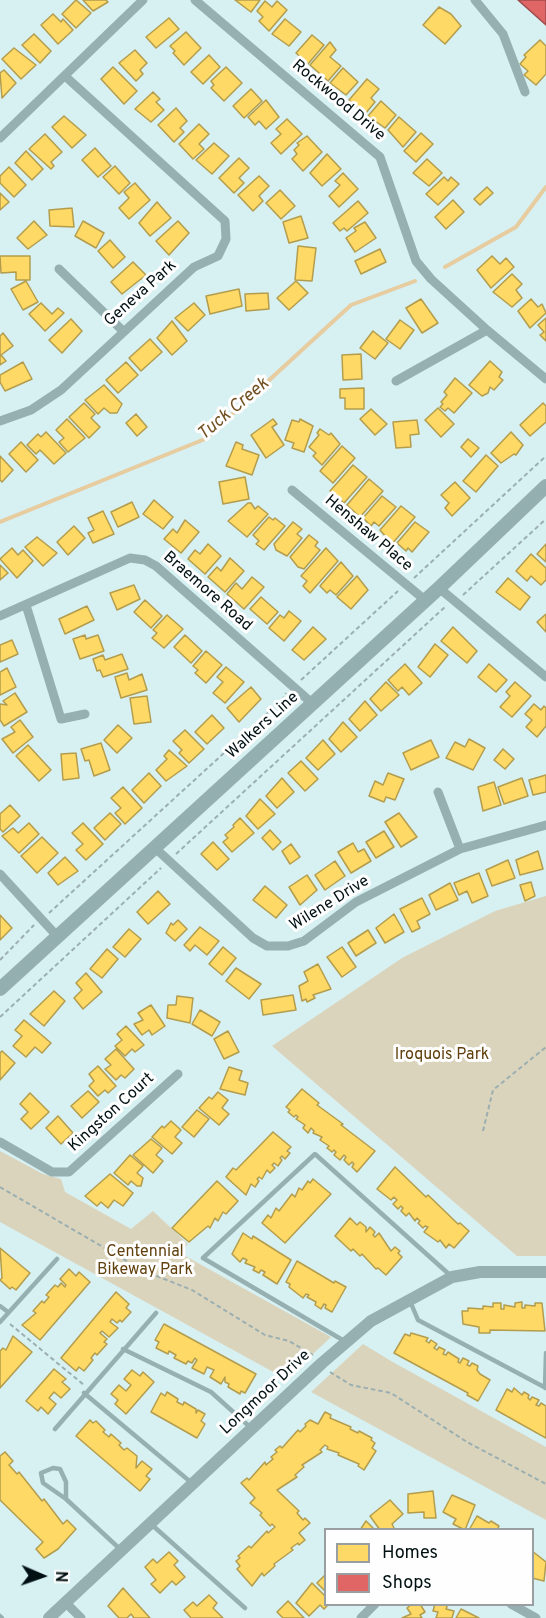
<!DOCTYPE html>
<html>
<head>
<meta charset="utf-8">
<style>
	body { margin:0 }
	#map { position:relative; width:546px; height:1618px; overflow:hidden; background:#d7f0f2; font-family:Overpass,sans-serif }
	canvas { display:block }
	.legend { position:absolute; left:324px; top:1528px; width:210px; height:78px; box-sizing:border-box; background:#fefefe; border:2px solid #999fa0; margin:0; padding:8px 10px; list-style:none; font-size:18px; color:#011012 }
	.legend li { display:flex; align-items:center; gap:12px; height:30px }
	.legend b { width:30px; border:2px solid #999fa0 }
	.north { position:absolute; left:12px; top:1546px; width:60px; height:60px; -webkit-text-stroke:4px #fefefe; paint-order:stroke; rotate:92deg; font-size:16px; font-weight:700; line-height:24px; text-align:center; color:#011012 }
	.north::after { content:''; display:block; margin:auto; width:21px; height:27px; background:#011012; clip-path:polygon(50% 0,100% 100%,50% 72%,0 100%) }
</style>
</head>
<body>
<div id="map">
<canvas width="546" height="1618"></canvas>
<ul class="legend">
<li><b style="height:16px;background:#ffd966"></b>Homes</li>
<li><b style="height:16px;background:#e06666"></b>Shops</li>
</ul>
<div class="north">N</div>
</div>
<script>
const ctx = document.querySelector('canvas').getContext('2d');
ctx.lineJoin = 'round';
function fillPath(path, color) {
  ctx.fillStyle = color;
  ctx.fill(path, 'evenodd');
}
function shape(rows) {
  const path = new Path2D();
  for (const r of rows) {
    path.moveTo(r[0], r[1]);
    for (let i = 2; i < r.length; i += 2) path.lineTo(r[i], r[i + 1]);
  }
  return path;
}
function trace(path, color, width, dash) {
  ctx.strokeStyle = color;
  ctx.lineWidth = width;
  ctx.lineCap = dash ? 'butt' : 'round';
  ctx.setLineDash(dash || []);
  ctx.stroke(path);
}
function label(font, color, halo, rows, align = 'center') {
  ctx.font = font + ' Overpass,sans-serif';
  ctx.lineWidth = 6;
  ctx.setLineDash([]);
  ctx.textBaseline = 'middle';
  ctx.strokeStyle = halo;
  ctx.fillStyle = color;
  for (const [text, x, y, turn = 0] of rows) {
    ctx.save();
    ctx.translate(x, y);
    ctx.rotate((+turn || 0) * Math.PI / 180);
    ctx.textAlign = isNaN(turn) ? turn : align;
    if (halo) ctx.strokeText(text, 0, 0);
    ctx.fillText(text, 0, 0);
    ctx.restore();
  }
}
fillPath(shape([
	[546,896,546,1256,517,1256,272,1046,402,958,495,911],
	[0,1151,43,1174,61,1179,65,1192,131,1229,153,1211,188,1244,180,1253,331,1337,286,1379,0,1222],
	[363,1344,391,1361,546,1447,546,1520,311,1392]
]), '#dbd4bd');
const homes = shape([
	[76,0,91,13,76,28,62,14,76,0],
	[83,0,106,0,108,2,93,11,83,0],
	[235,0,260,0,251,12,235,0],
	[265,1,272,7,277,1,287,10,269,31,259,21,263,17,257,11,265,1],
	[439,7,451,14,461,26,445,44,423,25,439,7],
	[53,14,61,22,63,19,73,30,58,44,41,25,53,14],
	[169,18,179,29,156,48,146,37,169,18],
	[285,19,301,32,289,46,272,34,285,19],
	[186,32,201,48,184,65,173,53,175,51,170,46,186,32],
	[34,34,51,51,40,63,22,45,34,34],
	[312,35,324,45,308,64,296,53,312,35],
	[540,40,546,46,546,74,536,85,524,75,528,71,520,64,526,57,524,55,540,40],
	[330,42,336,50,330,57,341,66,328,81,310,65,330,42],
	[14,48,36,65,21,79,2,59,14,48],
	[135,50,147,63,140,70,143,74,136,81,119,63,135,50],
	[209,55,220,67,203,84,191,72,209,55],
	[113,67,137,91,124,104,101,79,113,67],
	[226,67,242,83,224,101,211,88,214,85,211,81,226,67],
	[343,68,358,82,346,95,330,83,343,68],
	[4,70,16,83,2,98,0,73,4,70],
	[367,79,379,89,371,98,375,102,365,114,349,100,367,79],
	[251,89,262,101,244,118,233,106,251,89],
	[153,92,160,99,156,102,164,110,151,122,135,109,153,92],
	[266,100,279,117,266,129,259,121,255,125,248,117,266,100],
	[381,101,396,115,385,128,368,116,381,101],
	[176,108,187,121,180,128,184,132,174,142,158,125,176,108],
	[64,116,86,135,72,148,52,127,64,116],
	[399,117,416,132,403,147,388,130,399,117],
	[287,119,302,134,281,154,271,143,281,134,276,129,287,119],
	[199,124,209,134,199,144,204,149,193,159,179,144,199,124],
	[421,133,433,144,416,162,404,151,421,133],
	[45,134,62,152,51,162,54,166,51,169,29,149,45,134],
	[307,136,322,152,303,171,292,159,297,154,294,150,299,145,297,143,307,136],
	[214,143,229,156,212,174,196,160,214,143],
	[95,148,111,166,98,177,82,160,95,148],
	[26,151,43,169,32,180,15,163,26,151],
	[327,154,341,169,322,186,310,173,327,154],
	[239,158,249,168,239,178,244,183,234,193,219,178,239,158],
	[427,159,442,173,429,186,413,173,427,159],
	[115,166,130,183,119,194,103,177,115,166],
	[9,167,26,185,14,197,0,183,0,176,9,167],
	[343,173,358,189,339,207,329,196,340,185,335,181,343,173],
	[259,176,269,186,259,196,263,201,253,211,238,195,259,176],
	[444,177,448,181,451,177,459,184,438,205,426,194,444,177],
	[135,183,150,200,129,219,119,208,129,198,124,192,135,183],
	[487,187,493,193,480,205,474,199,487,187],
	[280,190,295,206,281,219,266,203,280,190],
	[0,193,9,202,0,210,0,193],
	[453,200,464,212,446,229,435,217,453,200],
	[358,201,368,213,347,231,344,228,340,231,333,223,358,201],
	[157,202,171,218,150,236,139,223,157,202],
	[72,208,74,227,50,226,49,210,72,208],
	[301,216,308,238,289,243,283,222,301,216],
	[34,221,47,235,28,249,17,238,34,221],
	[83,221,104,233,96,248,75,236,83,221],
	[178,221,189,233,169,255,156,241,178,221],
	[365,222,376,238,355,252,346,238,356,231,354,228,365,222],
	[110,240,125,257,113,268,98,251,110,240],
	[298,246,316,248,312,281,295,280,298,246],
	[380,249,386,262,361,274,355,261,380,249],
	[0,256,30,256,30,280,16,280,16,272,1,273,0,256],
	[492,256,500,264,506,258,514,267,491,288,477,270,492,256],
	[133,262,146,275,122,294,111,282,133,262],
	[512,274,522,284,516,290,522,298,512,307,493,292,512,274],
	[26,281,38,302,23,310,11,289,26,281],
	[296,281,308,293,289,310,277,298,296,281],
	[239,289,242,306,210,314,206,296,239,289],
	[268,293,269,309,246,311,245,294,268,293],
	[421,299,438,323,422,333,406,308,421,299],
	[531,299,538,307,542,304,546,313,530,328,518,311,531,299],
	[41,303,52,314,58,308,64,313,45,331,29,314,41,303],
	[194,303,205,315,188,331,175,318,194,303],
	[546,318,546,341,540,335,544,332,538,325,546,318],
	[71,319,82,331,62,353,49,340,71,319],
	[400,320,414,330,400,349,386,339,400,320],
	[172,321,187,341,172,355,157,338,172,321],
	[373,331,388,343,375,359,360,348,373,331],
	[3,333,13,346,1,355,6,361,0,365,0,336,3,333],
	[150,339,162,352,141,371,129,358,150,339],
	[361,354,362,379,343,380,342,355,361,354],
	[490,361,502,372,499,377,503,380,494,390,490,387,488,393,482,396,469,385,490,361],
	[23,362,32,379,5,391,0,382,0,375,23,362],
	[126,362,138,375,118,393,106,380,126,362],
	[455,378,472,393,454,413,448,408,445,411,440,407,443,404,441,402,447,395,444,392,455,378],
	[104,385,122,404,117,413,110,413,104,408,98,414,85,400,104,385],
	[364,388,364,409,345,409,345,398,340,398,340,389,364,388],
	[84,403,95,414,91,418,100,427,89,438,69,417,84,403],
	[543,403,546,406,546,422,530,436,520,425,543,403],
	[438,408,454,424,441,437,425,420,438,408],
	[371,409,387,424,375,435,360,419,371,409],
	[136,414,147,427,137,436,126,423,136,414],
	[67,419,85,438,68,452,59,442,64,438,56,430,67,419],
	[273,419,277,424,272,427,284,445,266,458,251,435,273,419],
	[300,419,313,426,304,452,292,448,294,443,285,440,292,420,299,422,300,419],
	[417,420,419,434,410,435,411,447,396,448,393,422,417,420],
	[320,429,329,435,331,433,340,444,322,465,313,456,316,453,309,447,319,435,317,433,320,429],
	[46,432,66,453,54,464,40,450,36,454,27,445,38,434,41,437,46,432],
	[511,432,523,445,516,455,514,454,501,463,491,453,511,432],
	[468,439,479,448,471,457,461,447,468,439],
	[21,442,38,460,26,472,9,454,21,442],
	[236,442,243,445,242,449,259,455,252,475,226,466,236,442],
	[342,446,355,458,333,483,320,471,342,446],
	[486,455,498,466,476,492,463,481,486,455],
	[0,456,13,470,2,482,0,480,0,456],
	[353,465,367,477,344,503,330,491,353,465],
	[245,477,249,499,223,504,219,482,245,477],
	[369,479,383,491,360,517,347,505,369,479],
	[455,482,470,498,452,516,445,508,449,503,441,495,455,482],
	[382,496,396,507,379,526,374,522,371,526,363,518,382,496],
	[154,500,173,517,163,529,143,514,154,500],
	[132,502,139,517,118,527,111,512,132,502],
	[248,503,251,503,255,509,258,506,268,514,247,537,228,521,248,503],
	[401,506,415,517,392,544,380,530,401,506],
	[103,511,114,534,93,543,88,533,94,530,88,518,103,511],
	[269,517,273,520,275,518,285,526,264,550,256,544,259,541,253,535,269,517],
	[185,520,199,532,181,553,164,539,173,529,177,533,185,520],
	[293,522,302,529,297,534,302,538,287,556,276,550,274,544,293,522],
	[415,522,429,532,412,552,408,548,406,551,397,543,415,522],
	[74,526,85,538,68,555,57,542,74,526],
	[309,535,318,542,315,546,320,550,304,569,298,567,290,557,309,535],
	[37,537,57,553,43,566,25,547,37,537],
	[208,544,221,556,205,574,188,559,195,550,200,554,208,544],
	[546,544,546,562,537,554,546,544],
	[12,548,18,555,23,550,33,561,17,578,0,559,12,548],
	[326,548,338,561,310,593,303,586,307,581,301,576,326,548],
	[531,554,546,568,546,580,541,585,531,576,527,581,516,571,531,554],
	[230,558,244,571,225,592,208,577,217,567,221,571,230,558],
	[341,562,353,576,336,595,330,590,327,593,320,586,341,562],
	[0,565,8,573,0,580,0,565],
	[357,576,368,590,351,609,337,597,357,576],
	[252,577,264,587,244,609,227,594,236,583,242,589,252,577],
	[508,578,530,597,520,610,496,592,508,578],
	[134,585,140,599,117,610,110,593,134,585],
	[261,597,278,612,267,624,250,609,261,597],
	[145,600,162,616,151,628,134,612,145,600],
	[87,606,94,620,65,634,59,619,87,606],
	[289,611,301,621,284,641,269,628,280,615,284,618,289,611],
	[546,614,546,632,537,622,546,614],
	[167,615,183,629,164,648,152,638,157,633,153,630,167,615],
	[313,627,326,639,304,660,292,650,313,627],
	[453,627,477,651,467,663,441,641,453,627],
	[85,635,86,639,98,635,104,651,80,659,73,639,85,635],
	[185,635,202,651,191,663,174,647,185,635],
	[12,640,18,654,0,662,0,645,12,640],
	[435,644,448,655,430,677,418,667,435,644],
	[206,651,222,665,206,683,195,673,198,670,193,666,206,651],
	[122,654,128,669,103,677,100,670,97,671,93,659,103,655,105,660,122,654],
	[405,664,422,683,409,695,402,687,398,691,388,680,405,664],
	[489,664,507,680,496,692,478,677,489,664],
	[226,667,244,682,225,703,213,693,223,682,217,677,226,667],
	[7,668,16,687,0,695,0,672,7,668],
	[127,673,129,680,142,674,147,690,121,698,115,677,127,673],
	[386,682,399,695,381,711,370,699,386,682],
	[515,682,531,696,512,717,500,707,510,696,506,692,515,682],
	[251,687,261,699,239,722,227,708,251,687],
	[15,693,27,712,4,726,0,720,0,704,7,705,3,701,15,693],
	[147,696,151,722,134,724,130,698,147,696],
	[365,701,377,715,360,731,349,719,365,701],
	[534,704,541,710,544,706,546,708,546,726,537,737,526,727,532,720,525,714,534,704],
	[212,715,224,728,207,744,195,732,212,715],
	[20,720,33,737,13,753,2,739,15,732,11,727,20,720],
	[343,722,357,737,341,752,329,739,343,722],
	[118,725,132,738,117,753,104,740,118,725],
	[185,730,204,749,189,763,179,753,182,750,173,741,185,730],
	[469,739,485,748,473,770,446,758,455,742,465,747,469,739],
	[323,740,335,754,318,770,306,758,323,740],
	[431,740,439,757,411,770,403,753,431,740],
	[101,743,110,770,94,776,89,760,85,761,81,749,101,743],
	[28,745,51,770,39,781,16,756,28,745],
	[503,749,514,759,505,769,494,760,503,749],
	[169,750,187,766,166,781,156,770,167,759,164,756,169,750],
	[76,753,79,778,63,780,61,754,76,753],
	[301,761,318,779,305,791,288,773,301,761],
	[149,773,161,786,144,803,132,790,149,773],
	[388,773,404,779,395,800,386,797,384,802,369,796,375,781,383,785,388,773],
	[546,775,546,792,533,795,529,780,546,775],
	[282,778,294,792,277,808,266,796,282,778],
	[522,778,528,796,504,804,498,787,522,778],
	[494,782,501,805,483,811,478,787,494,782],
	[123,787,142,808,125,824,115,813,121,808,111,798,123,787],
	[260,799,275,814,258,829,246,816,260,799],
	[10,805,20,816,3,832,0,829,0,814,10,805],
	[110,813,121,824,105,840,94,828,110,813],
	[399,813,417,837,401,847,385,822,399,813],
	[240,818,254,833,232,852,223,842,228,838,225,835,234,827,233,825,240,818],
	[29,823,39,834,19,853,2,836,13,828,18,833,29,823],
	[83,823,103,844,86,860,76,850,83,844,72,833,83,823],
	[270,830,281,842,273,850,262,838,270,830],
	[384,831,394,847,376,858,366,842,384,831],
	[42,837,58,853,37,873,21,856,42,837],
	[213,842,229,859,217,870,201,854,213,842],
	[353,843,358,852,364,849,371,861,351,873,338,852,353,843],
	[291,844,300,857,290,864,282,851,291,844],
	[538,851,543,869,520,875,516,860,538,851],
	[65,857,78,871,58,885,48,873,65,857],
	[508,860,515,878,492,886,486,870,508,860],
	[335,861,345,876,325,890,315,875,335,861],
	[479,873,488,896,472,903,467,891,459,895,454,883,479,873],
	[307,875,317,890,300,905,289,887,307,875],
	[531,882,535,896,525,901,520,885,531,882],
	[450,883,458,900,436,910,429,895,450,883],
	[265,886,287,905,276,918,253,900,265,886],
	[158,891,170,904,148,924,137,912,158,891],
	[422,898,430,914,417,921,420,928,412,932,400,909,422,898],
	[394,914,404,932,385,943,376,928,394,914],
	[0,915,12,928,0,940,0,915],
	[178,920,187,929,175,941,166,933,171,923,173,925,178,920],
	[200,927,219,941,207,955,195,945,190,951,184,945,200,927],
	[129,929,141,939,125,957,113,947,129,929],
	[368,930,376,943,356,956,348,943,368,930],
	[223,947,236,958,222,975,209,964,223,947],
	[342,947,356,967,342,977,327,957,342,947],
	[107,949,118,959,102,978,90,969,107,949],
	[318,964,331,989,313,995,315,998,307,1002,306,999,302,1001,299,986,308,981,304,972,318,964],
	[236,968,261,984,249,999,226,981,236,968],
	[86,973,102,992,83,1009,74,998,82,990,76,983,86,973],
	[54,991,65,1001,44,1026,30,1014,54,991],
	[293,995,296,1010,263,1015,261,1000,293,995],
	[177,996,193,998,190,1023,167,1018,168,1005,176,1005,177,996],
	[151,1005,165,1026,152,1035,149,1030,142,1035,134,1024,143,1020,138,1013,151,1005],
	[200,1010,220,1022,212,1036,192,1024,200,1010],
	[24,1020,51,1043,42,1053,35,1047,26,1057,13,1046,22,1036,15,1030,24,1020],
	[126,1026,144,1045,135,1052,132,1049,125,1056,115,1046,122,1040,117,1034,126,1026],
	[228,1031,239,1052,224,1059,214,1039,228,1031],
	[116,1049,134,1069,125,1078,121,1075,116,1080,105,1069,111,1065,105,1059,116,1049],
	[2,1051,15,1063,0,1080,0,1053,2,1051],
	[98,1066,116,1086,108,1093,105,1090,98,1096,89,1086,94,1081,89,1074,98,1066],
	[229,1067,242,1071,239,1080,248,1083,245,1095,220,1089,229,1067],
	[302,1089,319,1103,317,1105,343,1124,341,1125,375,1151,357,1172,352,1167,354,1164,352,1162,349,1165,344,1160,346,1157,344,1155,340,1160,334,1155,336,1152,334,1150,332,1152,327,1148,329,1146,320,1140,322,1137,313,1133,314,1131,311,1128,308,1133,303,1128,305,1125,296,1119,298,1117,296,1115,294,1117,288,1112,290,1110,286,1107,302,1089],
	[88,1091,99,1102,82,1118,71,1106,88,1091],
	[218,1092,228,1100,222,1108,229,1114,219,1125,199,1108,209,1097,212,1099,218,1092],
	[30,1093,49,1112,31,1129,21,1119,28,1112,20,1104,30,1093],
	[197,1110,209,1119,194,1137,182,1127,197,1110],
	[58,1116,73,1133,61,1144,46,1128,58,1116],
	[171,1121,181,1130,175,1137,182,1143,172,1154,152,1137,162,1126,164,1128,171,1121],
	[273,1132,291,1147,287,1151,290,1153,285,1159,282,1156,280,1158,282,1160,278,1166,274,1163,272,1165,275,1168,270,1173,267,1170,262,1179,259,1177,257,1179,259,1181,255,1187,251,1184,246,1195,226,1177,233,1168,236,1170,273,1132],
	[151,1139,162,1148,156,1155,163,1161,153,1173,133,1155,151,1139],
	[130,1155,143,1166,137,1173,143,1178,141,1186,137,1186,131,1181,128,1185,114,1173,130,1155],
	[395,1167,426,1197,428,1195,458,1224,460,1223,469,1231,454,1248,449,1244,446,1248,440,1240,438,1242,424,1232,428,1227,425,1226,423,1228,418,1223,420,1221,417,1218,415,1221,409,1213,406,1216,401,1211,403,1208,401,1206,398,1209,393,1204,397,1200,394,1197,391,1200,377,1189,395,1167],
	[110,1174,133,1193,123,1206,114,1200,108,1208,101,1202,97,1206,85,1196,110,1174],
	[313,1179,331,1194,285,1243,262,1223,268,1215,271,1218,276,1208,279,1211,292,1194,295,1197,299,1188,302,1190,308,1181,310,1183,313,1179],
	[217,1181,238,1201,226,1214,223,1212,218,1221,215,1218,210,1228,208,1226,189,1242,172,1228,217,1181],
	[350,1218,357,1225,360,1222,366,1227,366,1232,370,1227,375,1232,373,1235,375,1237,379,1233,391,1251,395,1247,400,1251,398,1253,402,1257,386,1275,378,1268,376,1269,362,1254,360,1256,353,1249,351,1251,335,1236,350,1218],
	[243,1233,252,1239,253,1236,291,1260,277,1284,263,1275,265,1272,261,1270,259,1273,253,1270,255,1267,245,1263,247,1260,243,1258,240,1262,232,1254,243,1233],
	[0,1248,30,1273,16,1290,12,1287,10,1289,0,1280,2,1278,0,1248],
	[297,1261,334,1283,335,1281,346,1287,332,1312,325,1308,326,1305,324,1304,321,1309,315,1305,316,1302,307,1297,309,1295,306,1294,303,1298,289,1287,290,1284,286,1282,297,1261],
	[69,1269,76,1276,79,1272,90,1282,40,1340,22,1325,36,1313,33,1311,42,1301,44,1303,49,1297,46,1295,55,1285,58,1287,61,1283,65,1287,66,1285,60,1279,69,1269],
	[116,1292,129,1304,126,1308,131,1312,122,1322,120,1320,117,1323,112,1319,110,1322,118,1328,109,1337,102,1331,100,1333,107,1339,104,1342,107,1344,97,1355,95,1353,91,1358,93,1360,84,1371,79,1367,76,1371,61,1358,116,1292],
	[522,1302,522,1308,525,1308,525,1305,535,1306,535,1303,542,1303,545,1331,490,1330,490,1333,479,1333,479,1327,463,1324,462,1311,468,1311,468,1308,483,1309,483,1306,493,1307,493,1303,501,1303,501,1309,504,1309,504,1305,515,1307,515,1303,522,1302],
	[164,1324,256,1374,245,1393,241,1391,240,1394,228,1387,229,1384,225,1382,225,1377,221,1384,210,1377,214,1370,207,1367,204,1374,192,1368,197,1360,195,1358,192,1363,188,1361,186,1364,174,1358,176,1355,169,1351,168,1354,156,1348,159,1342,155,1340,164,1324],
	[411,1333,428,1338,426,1341,429,1343,431,1340,437,1344,434,1348,437,1350,439,1347,445,1350,443,1354,446,1355,448,1352,459,1359,458,1362,460,1363,463,1358,469,1361,467,1365,470,1366,472,1363,478,1366,477,1370,480,1374,490,1380,478,1401,467,1395,468,1393,394,1353,405,1334,410,1336,411,1333],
	[13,1336,32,1352,0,1388,0,1351,3,1348,6,1350,13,1336],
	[54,1369,66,1379,62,1382,70,1389,61,1398,54,1392,49,1398,56,1404,48,1414,41,1407,38,1411,26,1401,54,1369],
	[132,1370,140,1376,143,1372,154,1382,126,1414,115,1404,118,1400,111,1394,119,1385,126,1391,131,1385,124,1379,132,1370],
	[514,1388,522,1395,524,1392,529,1395,528,1398,530,1400,532,1397,539,1400,536,1405,539,1406,541,1403,546,1406,546,1438,496,1410,507,1389,512,1392,514,1388],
	[167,1392,178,1399,177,1402,183,1405,184,1402,196,1409,196,1413,198,1410,205,1414,201,1421,205,1424,197,1438,151,1412,161,1393,165,1396,167,1392],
	[325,1412,331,1415,330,1418,351,1427,350,1429,358,1433,359,1431,372,1438,371,1440,375,1443,372,1448,376,1451,364,1470,358,1466,359,1464,338,1455,339,1453,327,1449,328,1447,325,1445,320,1450,322,1452,302,1465,304,1467,295,1475,297,1477,277,1490,299,1511,297,1513,303,1520,305,1518,310,1523,299,1533,305,1540,299,1545,298,1543,291,1548,293,1550,274,1564,275,1566,264,1576,262,1573,252,1586,237,1569,240,1566,236,1561,240,1558,238,1556,249,1546,251,1548,267,1531,268,1533,275,1527,272,1524,270,1526,260,1515,262,1513,250,1503,255,1498,241,1483,247,1478,249,1480,265,1462,266,1465,273,1459,271,1457,277,1452,275,1450,280,1446,282,1448,298,1430,300,1432,306,1426,305,1424,310,1420,318,1424,325,1412],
	[90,1420,93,1423,96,1421,105,1430,103,1432,109,1437,111,1434,121,1443,119,1445,124,1450,127,1448,137,1456,136,1468,142,1461,152,1469,146,1476,150,1479,140,1491,76,1436,90,1420],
	[5,1452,13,1461,9,1465,17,1474,19,1472,42,1501,44,1499,63,1524,67,1520,76,1529,58,1549,44,1558,36,1549,43,1542,0,1500,0,1456,5,1452],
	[433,1491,436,1518,424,1518,424,1512,408,1513,408,1494,433,1491],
	[452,1495,475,1505,465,1530,453,1524,456,1519,443,1512,452,1495],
	[390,1500,403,1514,392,1524,395,1530,380,1530,370,1516,390,1500],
	[477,1516,489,1523,491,1521,499,1526,497,1530,469,1530,477,1516],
	[366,1521,375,1530,360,1530,366,1521],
	[532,1551,546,1562,544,1581,532,1578,532,1551],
	[169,1552,178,1561,174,1565,185,1577,176,1585,172,1581,160,1593,151,1584,156,1580,145,1567,153,1559,157,1563,169,1552],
	[326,1574,326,1592,317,1583,326,1574],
	[312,1583,326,1597,326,1604,329,1604,324,1609,320,1605,309,1616,296,1603,312,1583],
	[123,1588,150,1618,134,1618,131,1614,127,1618,119,1618,108,1606,123,1588],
	[209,1595,217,1603,213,1608,223,1618,191,1618,184,1610,193,1602,197,1606,209,1595],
	[288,1601,304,1618,283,1618,277,1612,288,1601],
	[412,1604,420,1604,425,1612,420,1615,422,1618,402,1618,411,1614,407,1608,412,1604],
	[435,1604,448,1604,446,1609,454,1611,452,1618,436,1618,438,1612,433,1611,435,1604],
	[461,1609,479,1618,456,1618,461,1609]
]);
fillPath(homes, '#ffd966');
trace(homes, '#b39d4d', 1.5);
const shops = shape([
	[518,0,546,0,546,25,518,0]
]);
fillPath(shops, '#e06666');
trace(shops, '#9d4c4d', 1.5);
trace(shape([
	[445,267,516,227,546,187],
	[0,522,205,439,351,305,415,281]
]), '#e6cc9f', 4);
trace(shape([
	[414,578,546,456],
	[463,595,546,519],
	[301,680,398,591],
	[176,854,446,606],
	[49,913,282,700,286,693],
	[0,960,34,925],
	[0,1017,161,868],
	[483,1131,493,1090,546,1047],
	[0,1187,144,1271,192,1290,265,1335,289,1341,313,1355],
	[10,1324,84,1385],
	[330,1372,351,1385,391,1393,467,1442,546,1484]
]), '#9bafb1', 2, [4.5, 3]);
trace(shape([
	[410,1301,418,1320,546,1388],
	[0,1306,8,1312],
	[0,1322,57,1259],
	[346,1342,203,1258,315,1154,451,1276],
	[123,1349,211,1392,250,1427],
	[545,1388,546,1353],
	[84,1393,193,1484],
	[55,1429,156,1313],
	[66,1499,66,1482,60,1469,53,1468,41,1473,43,1483,66,1499,121,1550],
	[151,1524,245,1608],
	[0,1616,2,1618]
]), '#96afb1', 4.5);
trace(shape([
	[195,0,380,157,416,261,431,279,487,330,546,379],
	[475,0,503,34,525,92],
	[0,138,143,0],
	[59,269,123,331],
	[396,381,487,330],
	[0,421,31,410,61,390,194,267,218,256,226,239,225,221,65,76],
	[292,490,425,600],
	[439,588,546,677],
	[26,605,61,719,85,714],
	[0,616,130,558,145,560,156,566,313,704],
	[438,792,460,849],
	[154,847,253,938,267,946,288,946,304,941,356,902,460,849,546,825],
	[0,874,57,936],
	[0,1142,52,1172,69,1172,178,1074],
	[66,1603,81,1618],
	[511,1604,536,1618],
	[361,1618,375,1604]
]), '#96afb1', 9);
trace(shape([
	[49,1618,322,1363,371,1321,452,1277,480,1272,546,1272]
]), '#96afb1', 12);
trace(shape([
	[0,989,439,588,546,486]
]), '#93afb0', 14);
label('16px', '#011012', '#fefefe', [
	["Rockwood Drive",338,101,40],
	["Geneva Park",141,294,-42],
	["Henshaw Place",368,534,40],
	["Braemore Road",207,592,41],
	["Walkers Line",263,726,-42],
	["Wilene Drive",330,904,-32],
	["Kingston Court",112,1113,-42],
	["Longmoor Drive",266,1393,-43]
]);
label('16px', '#603f0c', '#fefefe', [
	["Iroquois Park",442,1056],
	["Centennial",145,1253],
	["Bikeway Park",145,1271]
]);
label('italic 18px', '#725021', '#fefefe', [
	["Tuck Creek",234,410,-40]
]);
</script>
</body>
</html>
